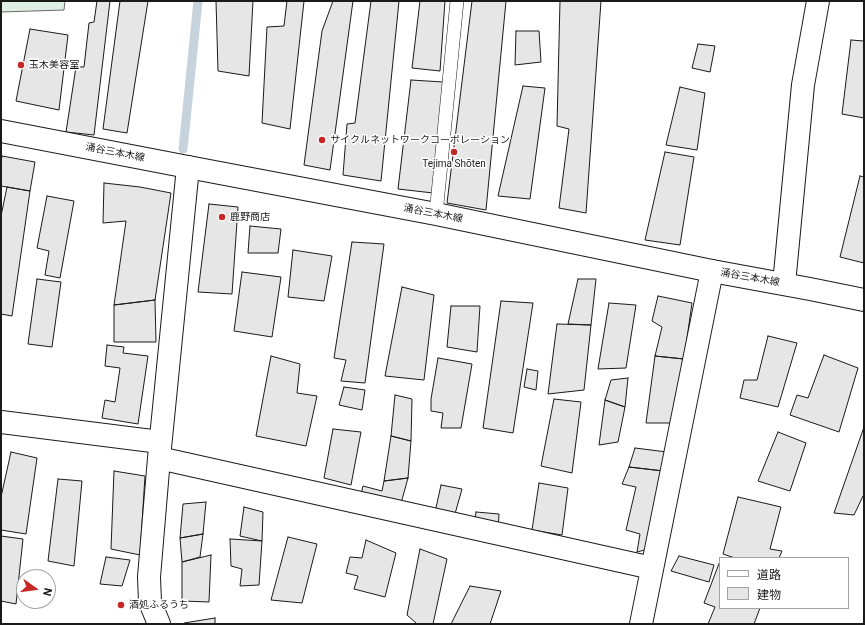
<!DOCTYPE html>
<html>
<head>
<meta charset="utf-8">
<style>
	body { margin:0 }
	#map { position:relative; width:865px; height:625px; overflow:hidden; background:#fff; font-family:Roboto,"Noto Sans JP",sans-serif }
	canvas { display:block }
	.frame { position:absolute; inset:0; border:2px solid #1a1a1a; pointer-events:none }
	.legend { position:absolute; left:719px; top:557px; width:130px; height:52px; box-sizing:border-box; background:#fff; border:1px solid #a3a3a3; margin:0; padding:5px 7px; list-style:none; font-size:12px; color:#1a1a1a }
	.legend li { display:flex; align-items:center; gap:8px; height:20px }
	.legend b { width:20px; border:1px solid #a3a3a3 }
	.north { position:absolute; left:16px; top:569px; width:40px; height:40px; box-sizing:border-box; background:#fff; border:1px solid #a3a3a3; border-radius:50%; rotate:104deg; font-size:11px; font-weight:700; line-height:16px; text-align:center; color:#1a1a1a }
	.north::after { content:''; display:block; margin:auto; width:14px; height:18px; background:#c62828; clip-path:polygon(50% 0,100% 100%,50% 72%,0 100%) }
</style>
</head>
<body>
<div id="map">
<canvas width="865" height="625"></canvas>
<div class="frame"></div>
<ul class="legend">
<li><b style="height:5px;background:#fff"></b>道路</li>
<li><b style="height:11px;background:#e6e6e6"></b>建物</li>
</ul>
<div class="north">N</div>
</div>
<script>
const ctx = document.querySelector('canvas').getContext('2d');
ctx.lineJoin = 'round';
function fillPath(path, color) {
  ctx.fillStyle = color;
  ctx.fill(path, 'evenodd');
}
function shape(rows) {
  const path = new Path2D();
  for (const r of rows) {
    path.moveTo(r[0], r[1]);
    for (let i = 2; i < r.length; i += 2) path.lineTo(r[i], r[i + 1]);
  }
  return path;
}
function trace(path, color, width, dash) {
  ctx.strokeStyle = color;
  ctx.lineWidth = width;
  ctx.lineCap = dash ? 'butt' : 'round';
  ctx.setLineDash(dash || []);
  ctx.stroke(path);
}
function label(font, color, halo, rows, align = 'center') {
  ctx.font = font + ' Roboto,"Noto Sans JP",sans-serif';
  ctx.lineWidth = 3;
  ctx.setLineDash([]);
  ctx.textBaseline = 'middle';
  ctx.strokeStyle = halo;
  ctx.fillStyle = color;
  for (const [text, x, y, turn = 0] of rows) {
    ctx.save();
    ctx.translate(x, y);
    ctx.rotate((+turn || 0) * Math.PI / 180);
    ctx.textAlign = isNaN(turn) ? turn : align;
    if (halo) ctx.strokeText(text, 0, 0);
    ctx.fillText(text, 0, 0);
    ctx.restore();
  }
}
const green = shape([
	[1,1,65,1,64,10,1,12,1,1]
]);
fillPath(green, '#e0efe3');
trace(green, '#6a6a6a', 1);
trace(shape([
	[183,149,189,90,198,1]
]), '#c6d2dc', 9);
const building = shape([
	[97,1,110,1,94,135,66,132,76,67,84,67,89,23,94,22,97,1],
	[120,1,148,1,127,133,103,129,120,1],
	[216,1,253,1,249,76,218,71,216,1],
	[287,1,304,1,290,129,262,123,267,27,284,26,287,1],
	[333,1,353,1,330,170,304,165,322,31,333,1],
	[371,1,399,1,381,181,343,175,347,124,355,123,371,1],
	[420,1,445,1,440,71,412,68,420,1],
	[472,1,506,1,486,210,447,203,472,1],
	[560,1,601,1,586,213,559,208,569,129,557,126,560,1],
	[30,29,68,35,59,110,16,101,30,29],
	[516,31,539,31,541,62,515,65,516,31],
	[851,40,864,41,864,118,842,114,851,40],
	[698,44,715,46,710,72,692,68,698,44],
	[411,80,443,82,433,193,398,189,411,80],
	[523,86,545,88,530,199,498,196,523,86],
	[680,87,705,93,697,150,666,145,680,87],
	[665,152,694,157,680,245,645,240,665,152],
	[2,156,35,162,30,191,1,186,1,163,2,156],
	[860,176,864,177,864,263,840,257,860,176],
	[104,183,140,187,171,193,155,300,114,305,126,221,103,223,104,183],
	[7,187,30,191,12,316,1,314,1,216,7,187],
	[47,196,74,201,60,278,45,275,49,251,37,248,47,196],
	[209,204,238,207,232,294,198,292,209,204],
	[250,226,281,229,278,253,248,253,250,226],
	[352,242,384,244,365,383,341,381,346,360,334,358,352,242],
	[293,250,332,256,324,301,288,297,293,250],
	[242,272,281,277,272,337,234,331,242,272],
	[37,279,61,282,52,347,28,344,37,279],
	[578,279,596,279,591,325,568,324,578,279],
	[402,287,434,295,424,380,385,376,402,287],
	[658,296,692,303,684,359,655,356,662,327,652,321,658,296],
	[155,300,156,342,114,342,114,305,155,300],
	[501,301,533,303,513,433,483,428,501,301],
	[609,303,636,305,626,368,598,369,609,303],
	[451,306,480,306,477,352,447,347,451,306],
	[557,324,591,325,584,390,548,394,557,324],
	[768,336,797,343,778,407,740,398,744,380,757,380,768,336],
	[107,345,124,347,123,353,148,356,138,424,102,418,105,400,115,402,120,368,105,366,107,345],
	[824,355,858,368,839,432,790,415,797,395,808,398,824,355],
	[271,356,300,364,297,393,317,396,306,446,256,436,271,356],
	[655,356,684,359,671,423,646,423,655,356],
	[438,358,472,364,461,428,441,428,443,413,431,411,431,399,438,358],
	[527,369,538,371,536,390,524,387,527,369],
	[628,378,625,407,605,400,611,380,628,378],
	[344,387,365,390,362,410,339,405,344,387],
	[395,395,412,399,411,441,391,436,395,395],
	[554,399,581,402,572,473,541,466,554,399],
	[605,400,625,407,618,442,599,445,605,400],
	[864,427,864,496,863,496,854,515,834,513,864,427],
	[333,429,361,432,351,485,324,478,333,429],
	[778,432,806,443,790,491,758,481,778,432],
	[391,436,411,441,408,478,384,481,391,436],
	[635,448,675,453,672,472,629,467,635,448],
	[11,452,37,458,26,534,1,530,1,497,11,452],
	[629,467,672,472,656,547,637,552,640,534,626,530,636,487,622,484,629,467],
	[114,471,145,476,140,555,111,549,114,471],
	[408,478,400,507,360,498,363,486,382,491,384,481,408,478],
	[58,479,82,481,74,566,48,561,58,479],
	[539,483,568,488,562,535,532,530,539,483],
	[441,485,462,489,453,521,434,517,441,485],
	[738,497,781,507,770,549,782,551,779,558,735,558,723,554,738,497],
	[206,502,203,534,180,538,183,504,206,502],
	[244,507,263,512,262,541,240,536,244,507],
	[476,512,499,514,498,532,474,528,476,512],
	[203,534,200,557,182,562,180,538,203,534],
	[1,536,23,539,16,604,1,601,1,536],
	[288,537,317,544,302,603,271,600,288,537],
	[230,539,262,541,259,585,240,586,242,569,231,566,230,539],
	[366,540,396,553,385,597,354,589,358,576,346,573,350,557,362,558,366,540],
	[420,549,447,559,433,624,415,624,416,623,407,615,420,549],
	[211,555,209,602,182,601,182,562,211,555],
	[679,556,714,565,709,582,671,571,679,556],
	[106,557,130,560,122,586,100,584,106,557],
	[720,561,720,608,760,608,754,624,708,624,715,607,704,603,720,561],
	[470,586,501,591,490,624,451,624,470,586],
	[215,618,215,624,184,624,184,623,215,618]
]);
fillPath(building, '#e6e6e6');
trace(building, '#1a1a1a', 1);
const lane = shape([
	[436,214,457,1]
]);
const street = shape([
	[1,422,160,442],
	[159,458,652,568],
	[159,624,150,602,149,577,159,458,188,167],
	[641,624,712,271]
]);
const secondary = shape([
	[1,131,188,167,436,214,712,271,810,289,864,300],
	[784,284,803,85,818,1]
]);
trace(lane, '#1a1a1a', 14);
trace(street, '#1a1a1a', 24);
trace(secondary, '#1a1a1a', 24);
trace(lane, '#fff', 13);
trace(street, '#fff', 22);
trace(secondary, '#fff', 22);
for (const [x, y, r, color] of [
	[21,65,4,"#c62828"],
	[322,140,4,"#c62828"],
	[454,152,4,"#c62828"],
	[222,217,4,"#c62828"],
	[121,605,4,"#c62828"]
]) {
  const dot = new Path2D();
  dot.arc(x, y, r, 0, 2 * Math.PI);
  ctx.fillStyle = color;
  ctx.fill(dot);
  trace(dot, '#fff', 1.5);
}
label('10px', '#1a1a1a', '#fff', [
	["玉木美容室",29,65],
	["サイクルネットワークコーポレーション",330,140],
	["Tejima Shōten",454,164,"center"],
	["鹿野商店",230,217],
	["酒処ふるうち",129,605]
], 'left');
label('10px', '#1a1a1a', '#fff', [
	["涌谷三本木線",115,153,11],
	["涌谷三本木線",433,214,11],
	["涌谷三本木線",750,278,10]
]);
</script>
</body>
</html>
